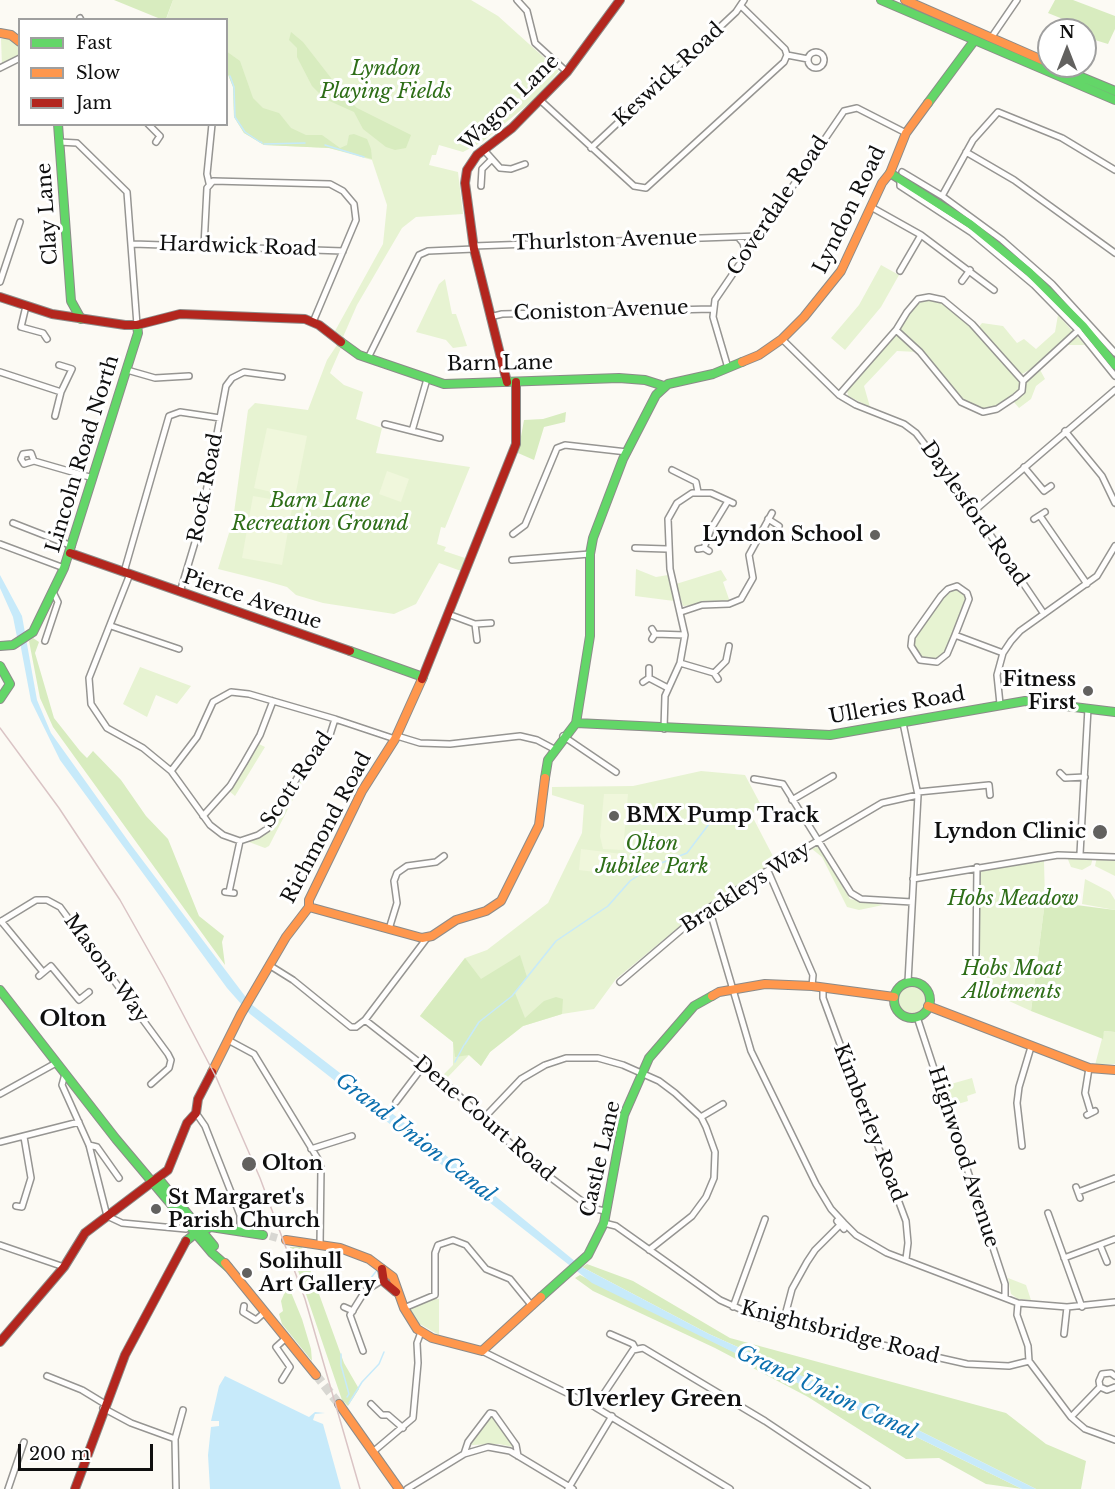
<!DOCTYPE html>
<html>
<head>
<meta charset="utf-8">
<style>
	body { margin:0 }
	#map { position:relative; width:1115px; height:1489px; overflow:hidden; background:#fcfaf4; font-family:"Libre Baskerville",serif }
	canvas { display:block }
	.legend { position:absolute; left:18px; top:18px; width:210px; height:108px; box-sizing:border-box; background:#fff; border:2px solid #9f9f9f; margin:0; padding:8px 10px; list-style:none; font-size:18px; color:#0f0f0f }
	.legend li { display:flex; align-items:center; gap:12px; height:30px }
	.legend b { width:30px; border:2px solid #9f9f9f }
	.north { position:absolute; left:1037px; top:18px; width:60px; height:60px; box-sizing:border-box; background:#fff; border:2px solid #9f9f9f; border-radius:50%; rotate:0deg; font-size:16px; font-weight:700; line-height:24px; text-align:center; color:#0f0f0f }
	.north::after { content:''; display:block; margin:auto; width:21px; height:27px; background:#62615f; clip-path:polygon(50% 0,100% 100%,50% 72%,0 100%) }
	.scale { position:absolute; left:18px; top:1444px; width:135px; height:27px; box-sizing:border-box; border:3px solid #0f0f0f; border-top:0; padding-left:8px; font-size:18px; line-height:21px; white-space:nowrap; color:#0f0f0f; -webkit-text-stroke:4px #fff; paint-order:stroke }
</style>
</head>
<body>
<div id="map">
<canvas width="1115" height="1489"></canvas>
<ul class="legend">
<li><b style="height:8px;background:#63d668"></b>Fast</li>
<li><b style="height:8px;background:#ff974d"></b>Slow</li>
<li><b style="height:8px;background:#b3261e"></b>Jam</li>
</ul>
<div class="north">N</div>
<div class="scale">200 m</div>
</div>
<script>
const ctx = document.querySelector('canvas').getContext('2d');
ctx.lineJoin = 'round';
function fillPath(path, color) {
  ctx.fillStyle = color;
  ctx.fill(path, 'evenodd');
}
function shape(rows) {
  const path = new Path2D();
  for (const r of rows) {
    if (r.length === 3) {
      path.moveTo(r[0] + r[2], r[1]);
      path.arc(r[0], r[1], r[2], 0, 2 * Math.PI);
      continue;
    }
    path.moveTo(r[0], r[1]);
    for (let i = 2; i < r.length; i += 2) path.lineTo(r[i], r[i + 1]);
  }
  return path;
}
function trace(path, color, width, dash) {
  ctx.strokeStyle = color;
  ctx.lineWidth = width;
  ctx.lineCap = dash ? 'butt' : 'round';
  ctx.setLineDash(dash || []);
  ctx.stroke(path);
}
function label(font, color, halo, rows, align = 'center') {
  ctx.font = font + ' "Libre Baskerville",serif';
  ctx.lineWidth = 6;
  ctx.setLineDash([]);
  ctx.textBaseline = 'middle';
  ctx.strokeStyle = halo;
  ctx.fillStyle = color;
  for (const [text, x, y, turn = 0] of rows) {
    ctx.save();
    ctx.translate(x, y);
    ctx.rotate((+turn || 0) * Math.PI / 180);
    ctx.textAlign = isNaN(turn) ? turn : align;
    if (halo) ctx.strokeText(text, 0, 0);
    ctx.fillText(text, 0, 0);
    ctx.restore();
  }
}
fillPath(shape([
	[173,0,471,0,498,16,559,71,537,97,482,142,463,152,439,145,436,155,432,155,429,165,458,172,463,214,416,217,402,228,357,305,343,337,335,331,383,244,387,205,372,160,329,148,264,145,244,133,234,117,233,87,227,72,226,20,166,20],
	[9,37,20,47,19,55,2,65,1,39],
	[881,265,899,275,881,307,845,350,831,338,859,305],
	[445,279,452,314,456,314,467,346,453,348,446,340,416,332,439,284],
	[929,299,942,301,957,311,1021,381,1020,389,998,407,988,410,976,409,967,405,900,332,900,325,915,305],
	[1058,315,1085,345,1066,345,1039,368,1045,379,1036,386,1031,399,1019,408,1013,401,1021,395,1028,380,1036,371,1033,368,1022,374,978,328,982,323,1003,326,1017,343,1024,339,1036,349,1055,332],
	[898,335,918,352,897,351,864,386,870,407,848,396,847,390,892,336],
	[337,345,341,348,330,373,344,385,363,392,356,419,382,428,376,453,470,467,445,528,441,527,437,544,446,547,444,551,465,558,461,571,439,563,416,604,394,614,323,603,296,595,287,587,266,581,218,569,233,520,248,410,255,403,308,410,327,360],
	[636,569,656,577,668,575,674,601,635,596],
	[721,570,727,580,723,582,730,602,683,606,676,584],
	[958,588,967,599,966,606,944,655,933,661,921,658,913,645,914,637,946,594,950,589],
	[140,667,191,686,177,704,156,695,147,717,123,704],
	[259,744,265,747,235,796,229,791],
	[309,768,269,846,265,848,249,842,268,830],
	[701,771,745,775,762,807,751,814,776,862,702,908,616,979,594,1009,562,1014,523,1026,490,1052,481,1066,469,1055,447,1078,443,1075,453,1065,453,1042,420,1016,465,958,487,950,548,903,582,833,584,805,552,795,552,787,633,786],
	[818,846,850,899,883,905,859,910,847,907,822,857,812,849],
	[1067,857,1093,857,1091,865,1082,870,1071,867],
	[1097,857,1115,859,1115,876,1095,866],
	[1044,861,1045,901,1031,1011,987,991,987,971,979,951,980,870],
	[1085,879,1110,892,1115,900,1115,910,1082,904],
	[912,1000,14],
	[1104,1031,1115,1032,1115,1064,1095,1065],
	[972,1078,976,1093,967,1096,968,1101,951,1106,944,1086],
	[1008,1278,1026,1285,1031,1300,1018,1299,1011,1294],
	[430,1298,439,1299,439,1335,418,1323,411,1314,411,1307],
	[489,1416,494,1416,513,1447,499,1444,471,1445]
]), '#e7f3d2');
fillPath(shape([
	[114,0,173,0,166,19,163,20],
	[1055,0,1073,0,1115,16,1115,29,1108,44,1085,37,1085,30,1079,30,1080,26,1048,13],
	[291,32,303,42,345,96,357,108,411,135,406,148,395,150,386,147,363,129,354,112,325,99,312,86,297,57,297,48,289,40],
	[226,51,240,61,253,98,263,108,279,113,291,128,306,135,322,135,340,148,347,145,349,135,354,134,367,139,371,149,372,159,329,148,264,145,244,133,234,117,233,87,227,72],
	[566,412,565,422,544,427,534,460,518,453,524,420,543,419],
	[33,638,39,642,35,653,54,718,80,751,87,758,93,751,121,780,146,816,168,839,199,916,224,936,222,942,225,965,53,727,40,698,29,641],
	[1045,901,1115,910,1115,1032,1104,1031,1103,1039,1031,1011],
	[520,955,527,977,515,993,525,1018,544,1001,556,997,563,999,562,1014,523,1026,490,1052,481,1066,469,1055,455,1057,453,1042,420,1016,465,958,481,979],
	[290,1247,302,1247,344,1363,359,1389,348,1406,342,1400],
	[587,1264,633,1281,730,1338,1006,1413,1046,1444,1086,1461,1081,1489,1036,1489,890,1416,709,1334,582,1267],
	[580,1275,782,1376,888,1423,1022,1489,986,1484,939,1458,906,1459,808,1397,715,1348,593,1291,575,1278],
	[288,1285,302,1319,311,1349,312,1361,282,1324,279,1314,283,1311,281,1301]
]), '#d8ecbf');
fillPath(shape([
	[267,428,307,436,295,497,254,488],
	[387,471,409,479,401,502,379,494],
	[253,496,293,503,282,565,242,558],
	[604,794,628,794,623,850,603,849,600,836],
	[581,849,622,854,620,875,579,870]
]), '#f0f7dc');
fillPath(shape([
	[0,575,22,616,37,700,51,733,131,845,251,1004,438,1149,582,1267,709,1334,890,1416,1036,1489,1022,1489,888,1423,782,1376,592,1283,250,1014,227,988,60,760,31,701,21,648,22,636,17,637,13,617,0,588],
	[225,1376,309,1417,315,1412,325,1413,315,1414,313,1420,323,1424,341,1489,210,1489,208,1455,211,1427,219,1426,219,1421,211,1421,219,1386]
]), '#c7eafa');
trace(shape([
	[230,76,234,87,235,117,245,132,260,142],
	[261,142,262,143],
	[264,144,305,143],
	[325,145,364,157],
	[465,1044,479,1022,512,996,556,941,608,906,630,881,651,867,687,853,709,824,729,813,742,809],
	[455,1062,464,1045],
	[366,1284,378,1269],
	[341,1354,341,1365,349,1394,347,1397],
	[349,1403,362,1382,379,1364,384,1352]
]), '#c7eafa', 1.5);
trace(shape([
	[270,1236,277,1238]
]), '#d8d7d2', 8, [8, 4]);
trace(shape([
	[316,1375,339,1404]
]), '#d8d7d2', 9, [9, 4.5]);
const street = shape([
	[517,0,527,11,535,43,567,72],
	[80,18,81,20],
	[991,38,1017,0],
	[816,60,8],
	[787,55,808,59],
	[0,68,20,58],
	[540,100,634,186,646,188,784,62,787,55,785,49,741,6],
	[148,124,160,136,156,142],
	[59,142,77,143,127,192,137,325],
	[591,148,736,12,744,0],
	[483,149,500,168,511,169,525,164],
	[966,152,1014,180,1115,253],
	[902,172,942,196,1002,240,1052,284,1115,353],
	[900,179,900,186,972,233,1034,285,1078,330,1115,376],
	[209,183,207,174,212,124],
	[481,186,482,169,491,160],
	[942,196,973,140,998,112,1062,138,1115,170],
	[871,207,921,235,994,290],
	[738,237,743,243,746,254],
	[133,244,343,251],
	[204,246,207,188,213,181,330,184,343,191,354,204,356,220,313,322],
	[473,246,759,236],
	[900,271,921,235],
	[962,281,970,270],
	[0,282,20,222],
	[26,306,21,327,43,333,47,339],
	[490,317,502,314,712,309],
	[782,339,839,395,856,405,904,424,916,433,960,490,1044,614],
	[368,358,419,255,428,251,474,249],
	[728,368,713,317,715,300,844,111,857,108,906,133],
	[127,370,155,378,189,376],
	[0,372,61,392,72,369,59,365],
	[1023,381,972,324,943,300,929,297,918,299,907,312,896,330,920,352,961,402,983,412,997,409,1015,397,1022,391,1023,381,1083,326],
	[839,395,896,330],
	[55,416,61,392],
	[385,424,440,438],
	[412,431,427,379],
	[1065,431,1102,476,1115,503],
	[34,461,31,453,23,454,21,459,24,464,34,461,93,478],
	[1024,467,1044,491,1051,486],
	[672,470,696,482,698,492],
	[974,511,1115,390],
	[1040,516,1087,584],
	[768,519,779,526],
	[1034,519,1045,512],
	[13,523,72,546],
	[513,534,525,525,557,448,565,445,627,452],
	[0,544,64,568],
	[635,548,667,549],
	[704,548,711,529,728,501],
	[698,549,704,548,709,551],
	[512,560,590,554],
	[124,572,169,416,180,412,220,418],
	[130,574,89,678,91,704,107,728,143,748,171,771,210,825,223,835,240,841,258,835,267,829,300,773,329,738,335,719],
	[180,592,199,529,226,386,232,378,244,372,282,377],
	[681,612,702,605,729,604,741,599,753,578,749,555,772,513],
	[448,614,475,624,491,623],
	[475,624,477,640],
	[111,626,179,649],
	[655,634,685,635],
	[955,635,947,654,937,662,920,660,911,646,912,637,941,596,948,589,957,586,967,593,969,599,955,635,1003,653],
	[652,639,655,634,652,629],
	[45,641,58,602,53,592],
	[680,663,714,673,718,679],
	[714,673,726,661,729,646],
	[649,678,668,688],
	[643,682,649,678,649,668],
	[1000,704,997,675,1003,653,1011,641,1020,631,1097,576,1115,546],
	[903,723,918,795,908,982],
	[664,729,665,696,680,663,685,635,670,569,668,519,677,503,692,493,711,493,733,503],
	[397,736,420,743,450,744,520,736,537,740,554,749],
	[563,736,616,772],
	[171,771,197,737,213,702,231,692,249,694,335,719,395,739],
	[1060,773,1065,778,1085,777],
	[754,779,783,784,851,893,861,899,912,902],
	[918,792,989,785,990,795],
	[792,800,833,776],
	[203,816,230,786,244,763,260,735,273,701],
	[1080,854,1088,708],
	[768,871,813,975,812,986],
	[913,879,1058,855,1115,857],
	[225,892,234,893],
	[229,892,240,841],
	[709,908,751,1051,816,1184,831,1209,844,1223,856,1235,887,1253,1018,1303,1067,1307,1115,1302],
	[1,921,43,972],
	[0,922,36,900,47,900,60,907,168,1054,171,1060,169,1068,151,1084],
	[389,929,397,903,394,881,397,873,407,866,436,862,444,856],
	[976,955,977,867],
	[269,965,293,980,351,1027,356,1027,365,1020,427,938],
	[39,976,51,966,79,1000,89,992],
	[620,982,701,913,760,875,882,803,918,795],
	[823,989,823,998,837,1036,906,1221,908,1243,906,1259],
	[917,1017,1005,1284,1005,1297],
	[365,1020,443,1081,534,1165,591,1208,605,1211],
	[228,1040,254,1054,318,1159,321,1168,320,1245],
	[1089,1068,1085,1093,1091,1113],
	[65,1074,62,1085,89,1145,107,1216,122,1223,186,1229],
	[0,1094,56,1063],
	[396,1102,424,1065],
	[196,1113,205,1126,240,1215,240,1230],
	[1087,1115,1095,1111],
	[701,1117,723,1104],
	[483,1119,521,1079,545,1065,566,1058,598,1058,623,1065,659,1081,675,1093,701,1117,706,1127,715,1152,714,1178,706,1197,692,1216,649,1250],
	[0,1142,79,1122],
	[89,1145,97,1147,119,1178],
	[1022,1146,1017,1103,1019,1087,1031,1047],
	[311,1149,352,1136],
	[1076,1187,1080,1198],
	[1078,1192,1115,1178],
	[16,1206,22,1207,31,1178,24,1137],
	[1048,1213,1082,1307],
	[837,1221,844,1229],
	[604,1223,616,1226,720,1300,758,1317,967,1364,1009,1366,1029,1361],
	[0,1245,64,1267],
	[1100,1245,1107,1262],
	[1064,1258,1115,1239],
	[1018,1303,1017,1315,1028,1346,1029,1361,1071,1417,1085,1429,1115,1440],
	[244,1306,243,1312,256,1320,265,1312],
	[344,1307,353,1311],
	[733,1307,765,1219],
	[404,1308,435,1295,435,1253,438,1245,453,1240,466,1245,486,1269,510,1279,532,1306],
	[783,1323,792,1289,807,1262,815,1250,840,1225],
	[610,1334,633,1344,635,1348],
	[1064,1334,1067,1307],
	[363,1351,350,1315,365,1291,384,1279],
	[482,1351,595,1407,730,1489],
	[47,1376,82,1390,105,1404],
	[282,1380,290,1367,276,1347,286,1338],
	[1100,1387,1099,1381,1102,1374,1111,1373,1115,1376],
	[1100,1387,1107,1390,1115,1387],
	[371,1404,382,1415,388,1415,403,1428],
	[595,1407,633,1350,643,1348,765,1421,867,1489],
	[103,1408,131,1423,175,1439,176,1489],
	[1071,1417,1100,1387],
	[175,1439,183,1410],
	[374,1451,413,1418,418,1363,417,1343,421,1332],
	[464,1454,468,1442,490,1413,494,1414,516,1445,518,1456],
	[8,1489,24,1442],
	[407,1489,464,1454,488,1447,510,1451,573,1489],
	[568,1489,612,1416]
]);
const fast = shape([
	[881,0,1115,100],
	[1055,66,1115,91],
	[928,103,974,41],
	[58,124,71,301,81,319],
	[890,173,970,224,1029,272,1083,326,1115,365],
	[341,342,359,355,444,384,619,378,645,380,664,386],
	[0,646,13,645,33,632,64,568,138,333,137,325],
	[350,651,423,677],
	[0,666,10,684,0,699],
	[576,723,830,735,1025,701,1115,712],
	[545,778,548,760,576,723,590,636,590,554,593,538,623,459,656,395,668,384,713,374,742,362],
	[912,1000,18],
	[0,990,116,1139,212,1253,228,1267],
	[158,1178,214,1246],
	[186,1241,196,1233,211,1227,263,1235],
	[541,1297,588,1255,604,1223,624,1115,649,1058,694,1006,712,996]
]);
const slow = shape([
	[905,0,1049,63],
	[0,33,11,35,20,42],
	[742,362,759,355,782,339,804,317,841,271,882,183,890,173,906,133,928,103],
	[309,907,422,938,432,936,456,920,486,911,501,901,539,825,545,778],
	[712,996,719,992,765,984,812,986,894,997],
	[928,1006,1089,1068,1115,1070],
	[212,1072,241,1014,286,937,309,907,309,900,362,791,395,739,422,679],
	[286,1240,340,1248,369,1259,393,1277,404,1308,417,1329,432,1338,482,1351,541,1297],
	[225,1263,316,1375],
	[339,1404,399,1489]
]);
const jam = shape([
	[0,297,52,314,125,325,137,325,180,314,305,319,319,325,341,342],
	[507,382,474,249,465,183,467,170,477,155,512,128,567,72,620,0],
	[70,553,350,651],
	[422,679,516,444,516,382],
	[382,1269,384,1282,396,1292],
	[0,1342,64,1267,85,1233,168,1170,187,1123,196,1113,198,1099,212,1072],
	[75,1489,125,1355,186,1241]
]);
trace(street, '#969592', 8);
trace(fast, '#8c8b89', 10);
trace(slow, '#8c8b89', 10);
trace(jam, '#8c8b89', 10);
trace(street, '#fffefd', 5);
trace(fast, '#63d668', 8);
trace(slow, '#ff974d', 8);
trace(jam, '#b3261e', 8);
trace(shape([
	[0,728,59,808,120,900,164,978,216,1077,260,1178,305,1299,360,1489]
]), '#dac4c5', 1.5);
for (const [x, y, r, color] of [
	[875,535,6,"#62615f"],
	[1088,691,6,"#62615f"],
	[614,816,6,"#62615f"],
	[1100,832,8,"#62615f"],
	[249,1164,8,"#62615f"],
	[156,1209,6,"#62615f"],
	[247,1273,6,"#62615f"]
]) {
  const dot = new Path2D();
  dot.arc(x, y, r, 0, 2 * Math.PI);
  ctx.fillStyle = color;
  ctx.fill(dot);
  trace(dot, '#fff', 2);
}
label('italic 20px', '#2e6e18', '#fff', [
	["Lyndon",386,69],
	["Playing Fields",386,92],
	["Barn Lane",320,501],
	["Recreation Ground",320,524],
	["Olton",652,844],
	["Jubilee Park",652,867],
	["Hobs Meadow",1013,899],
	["Hobs Moat",1012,969],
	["Allotments",1012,992]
]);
label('20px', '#0f0f0f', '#fff', [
	["Keswick Road",669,75,-43],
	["Wagon Lane",510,103,-44],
	["Coverdale Road",778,206,-56],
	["Lyndon Road",850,210,-64],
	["Clay Lane",48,214,-94],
	["Thurlston Avenue",605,241,-2],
	["Hardwick Road",238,247,2],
	["Coniston Avenue",601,311,-2],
	["Barn Lane",500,364,-1],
	["Lincoln Road North",83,454,-73],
	["Rock Road",206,488,-79],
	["Daylesford Road",974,514,55],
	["Pierce Avenue",252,600,19],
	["Ulleries Road",897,706,-10],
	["Scott Road",297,780,-56],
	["Richmond Road",327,828,-62],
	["Brackleys Way",746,888,-33],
	["Masons Way",106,969,54],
	["Dene Court Road",484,1119,41],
	["Kimberley Road",869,1123,69],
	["Highwood Avenue",963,1157,72],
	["Castle Lane",601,1159,-77],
	["Knightsbridge Road",840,1333,14]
]);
label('bold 20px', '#0f0f0f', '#fff', [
	["Lyndon School",863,535,"right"],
	["Fitness",1076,680,"right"],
	["First",1076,703,"right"],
	["BMX Pump Track",626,816],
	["Lyndon Clinic",1086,832,"right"],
	["Olton",262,1164],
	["St Margaret's",168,1198],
	["Parish Church",168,1221],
	["Solihull",259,1262],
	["Art Gallery",259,1285]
], 'left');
label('italic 21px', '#0b6fae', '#fff', [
	["Grand Union Canal",415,1138,38],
	["Grand Union Canal",826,1393,25]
]);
label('bold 22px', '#0f0f0f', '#fff', [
	["Olton",73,1020],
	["Ulverley Green",654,1400]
]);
</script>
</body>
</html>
